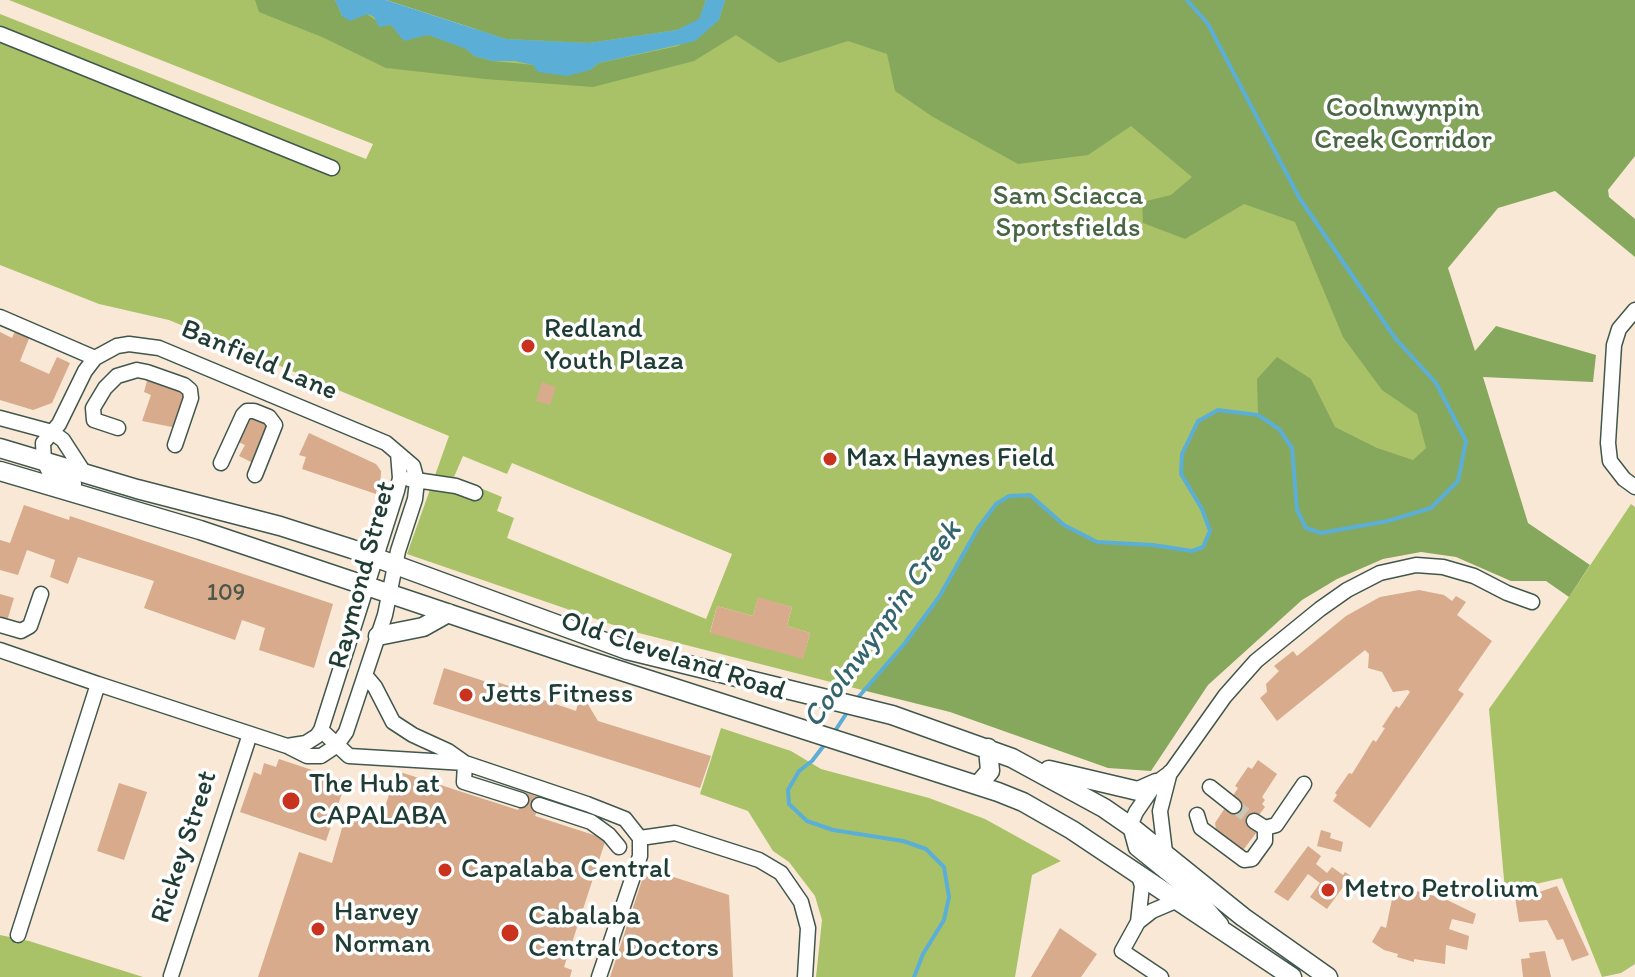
<!DOCTYPE html>
<html>
<head>
<meta charset="utf-8">
<style>
	body { margin:0 }
	canvas { display:block; background:#f8e8d5 }
</style>
</head>
<body>
<canvas width="1635" height="977"></canvas>
<script>
const ctx = document.querySelector('canvas').getContext('2d');
ctx.lineJoin = 'round';
function fillPath(path, color) {
  ctx.fillStyle = color;
  ctx.fill(path, 'evenodd');
}
function shape(rows) {
  const path = new Path2D();
  for (const r of rows) {
    path.moveTo(r[0], r[1]);
    for (let i = 2; i < r.length; i += 2) path.lineTo(r[i], r[i + 1]);
  }
  return path;
}
function trace(path, color, width, dash) {
  ctx.strokeStyle = color;
  ctx.lineWidth = width;
  ctx.lineCap = dash ? 'butt' : 'round';
  ctx.setLineDash(dash || []);
  ctx.stroke(path);
}
function label(font, color, halo, rows, align = 'center') {
  ctx.font = font + ' Itim,sans-serif';
  ctx.lineWidth = 7;
  ctx.setLineDash([]);
  ctx.textBaseline = 'middle';
  ctx.strokeStyle = halo;
  ctx.fillStyle = color;
  for (const [text, x, y, turn = 0] of rows) {
    ctx.save();
    ctx.translate(x, y);
    ctx.rotate((+turn || 0) * Math.PI / 180);
    ctx.textAlign = isNaN(turn) ? turn : align;
    if (halo) ctx.strokeText(text, 0, 0);
    ctx.fillText(text, 0, 0);
    ctx.restore();
  }
}
fillPath(shape([
	[9,0,348,0,439,33,715,0,1187,0,1458,481,1181,474,1202,509,1210,531,1203,547,1192,551,1153,545,1097,542,1064,525,1030,495,939,597,905,643,862,690,631,631,407,554,449,436,169,320,99,304,0,265,0,14,366,159,373,144],
	[463,456,507,474,512,463,732,554,706,619,507,538,514,518,497,511,502,497,454,477],
	[758,598,792,607,787,626,810,633,803,658,710,632,717,606,753,616],
	[1631,504,1635,507,1635,964,1621,973,1602,977,1562,878,1505,891,1489,709,1569,597],
	[721,728,791,751,821,769,929,798,985,819,1061,861,1032,875,1015,977,816,977,822,920,815,896,789,862,773,851,748,811,700,794],
	[0,935,29,941,143,977,0,977]
]), '#a9c268');
fillPath(shape([
	[255,0,335,0,342,16,354,17,367,14,383,25,391,25,399,34,428,35,450,41,467,49,474,56,492,61,590,70,599,63,678,46,719,20,725,0,1635,0,1635,156,1608,190,1609,197,1635,219,1635,257,1555,191,1498,208,1448,268,1475,351,1496,326,1596,355,1593,382,1483,377,1528,523,1590,565,1569,597,1546,581,1511,581,1456,557,1421,552,1383,559,1337,579,1302,600,1208,685,1151,771,1108,768,950,712,862,690,905,643,939,597,978,528,996,504,1009,496,1030,495,1064,525,1097,542,1153,545,1191,551,1203,547,1210,531,1202,509,1181,474,1182,454,1198,421,1218,410,1258,415,1257,379,1277,357,1311,379,1335,427,1377,448,1413,460,1426,448,1417,414,1382,390,1343,337,1295,222,1244,204,1185,239,1143,223,1142,202,1171,195,1192,177,1131,126,1088,155,1018,164,933,117,895,91,887,54,848,41,779,63,736,35,694,61,593,87,485,79,386,68,322,37,259,12],
	[386,0,706,0,699,20,677,30,589,43,506,39]
]), '#86a85c');
fillPath(shape([
	[335,0,386,0,506,39,589,43,677,30,699,19,706,0,725,0,719,20,695,41,599,63,590,70,567,76,538,72,533,65,515,61,492,61,474,56,466,49,428,35,404,41,391,25,379,27,374,17,368,14,350,21,342,16]
]), '#5bafd7');
trace(shape([
	[855,701,905,643,939,597,978,528,996,504,1009,496,1030,495,1064,525,1097,542,1153,545,1192,551,1203,547,1210,531,1202,509,1181,474,1182,454,1198,421,1218,410,1258,415,1279,429,1292,448,1297,510,1306,528,1321,533,1388,521,1431,508,1458,481,1466,441,1436,383,1395,338,1300,199,1208,24,1187,0],
	[833,734,848,711],
	[825,744,812,761,799,771,788,790,789,804,807,821,833,830,903,841,926,849,944,867,949,897,944,920,923,954,914,977]
]), '#5bafd7', 4);
fillPath(shape([
	[16,329,30,336,20,361,49,374,57,357,70,363,52,403,33,410,0,400,0,332,12,338],
	[157,374,178,381,175,390,186,394,177,428,142,421,151,395,144,392,147,381,155,383],
	[542,382,556,387,550,405,536,401],
	[248,415,270,424,253,463,239,456,245,445,236,441],
	[309,433,376,464,381,471,380,492,376,491,376,494,302,469,306,457,299,455],
	[24,505,69,520,70,516,333,604,314,668,259,650,265,628,242,620,235,640,144,608,154,581,78,557,68,584,50,577,55,560,27,550,18,575,0,570,0,540,10,543],
	[1419,590,1444,595,1452,601,1456,596,1466,602,1457,615,1492,641,1458,690,1464,694,1370,828,1333,801,1337,795,1335,793,1349,773,1352,774,1373,740,1376,742,1385,728,1382,727,1396,706,1399,708,1410,692,1408,690,1393,692,1382,672,1368,668,1369,654,1365,650,1277,721,1260,698,1267,692,1266,684,1279,671,1274,666,1293,651,1297,656,1346,616,1380,597],
	[0,594,14,598,7,621,0,619],
	[758,597,792,607,787,626,810,633,803,659,710,633,717,606,753,616],
	[444,668,490,683,491,680,509,686,508,688,576,711,579,699,586,701,598,721,711,756,700,788,433,704],
	[279,759,342,780,339,789,343,790,326,841,240,812,254,772,261,775,264,763,276,767],
	[1258,760,1277,774,1262,797,1265,800,1262,804,1265,807,1252,824,1259,829,1241,853,1217,837,1215,823,1238,788,1235,786,1248,767,1252,769],
	[397,771,518,810,524,792,542,798,535,816,606,839,564,967,572,970,570,977,258,977,299,852,332,863,346,814,379,825],
	[119,783,147,792,124,860,97,851],
	[1321,830,1331,833,1330,838,1343,842,1341,852,1317,846],
	[1308,846,1321,856,1316,864,1327,873,1332,867,1343,875,1345,872,1351,876,1327,909,1310,897,1320,883,1308,874,1288,901,1274,892],
	[646,868,729,895,733,977,610,977],
	[1395,885,1445,899,1476,914,1473,924,1452,919,1449,929,1469,936,1467,950,1446,945,1445,964,1414,959,1414,962,1397,957,1398,954,1384,950,1372,942,1381,926,1386,928],
	[1557,886,1589,955,1572,961,1563,939,1557,940,1547,920,1519,922,1515,897,1533,894],
	[1060,928,1097,954,1081,977,1031,977],
	[1545,951,1551,977,1523,977,1521,959,1530,958,1529,953]
]), '#d7ab8c');
trace(shape([
	[1234,806,1254,821]
]), '#cdc6b5', 14, [14, 7]);
const minor = shape([
	[0,34,332,168],
	[1635,310,1619,329,1614,345,1608,443,1610,461,1624,479,1635,487],
	[0,317,95,358],
	[0,418,52,432,63,440,85,474],
	[118,428,94,420,93,408,105,388,117,376,137,370,147,372,184,385,190,390,191,398,175,445],
	[221,463,243,415,247,411,254,411,269,417,275,425,255,475],
	[409,479,456,486,475,493],
	[0,625,21,631,30,626,41,594],
	[0,650,98,684],
	[365,675,375,687,393,722,413,735,448,751,465,763],
	[321,730,349,756,465,763,587,804,625,819,640,838,640,856,599,977],
	[287,746,306,743,317,736,321,730,397,491,400,478,398,453],
	[465,763,464,782,521,800],
	[1210,787,1234,806],
	[539,805,591,822,609,835,619,847],
	[1197,815,1201,828,1244,860,1252,859,1265,841,1265,828],
	[1254,821,1265,828,1276,825,1304,784],
	[640,838,675,833,759,860,781,873,801,902,808,928,805,977],
	[1165,852,1160,811,1170,772],
	[1138,873,1142,886,1138,922],
	[1221,924,1199,899,1136,848,1130,826,1136,812,1156,783,1171,772,1225,696,1256,661,1320,609,1347,590,1380,573,1416,565,1443,567,1474,576,1507,593,1532,602],
	[18,935,98,684,287,746,307,756,321,756,336,746,346,732,385,615,398,551,415,499,417,481,413,466,386,443,159,348,129,344,117,346,95,358,85,371,59,424,43,443,44,461,50,474,74,484],
	[171,976,250,734],
	[1161,977,1122,951,1138,922,1152,911,1178,900]
]);
const major = shape([
	[0,448,137,489,280,526,352,549,627,650,892,715,1012,758,1104,808,1130,826,1243,917,1328,977],
	[0,471,200,530,578,657,998,792,1023,802,1072,830,1292,977],
	[378,636,423,627,448,613],
	[1049,770,1138,791,1156,783],
	[978,785,990,771,988,748]
]);
trace(minor, '#40574c', 17);
trace(major, '#40574c', 21);
trace(minor, '#fff', 14);
trace(major, '#fff', 18);
for (const [x, y, r, color] of [
	[528,346,8,"#c8321e"],
	[830,459,8,"#c8321e"],
	[466,695,8,"#c8321e"],
	[291,801,10,"#c8321e"],
	[445,870,8,"#c8321e"],
	[1328,890,8,"#c8321e"],
	[318,929,8,"#c8321e"],
	[510,933,10,"#c8321e"]
]) {
  const dot = new Path2D();
  dot.arc(x, y, r, 0, 2 * Math.PI);
  ctx.fillStyle = color;
  ctx.fill(dot);
  trace(dot, '#fff', 3);
}
label('24px', '#4d584a', null, [
	["109",226,594]
]);
label('28px', '#486544', '#fff', [
	["Coolnwynpin",1403,109],
	["Creek Corridor",1403,141],
	["Sam Sciacca",1068,197],
	["Sportsfields",1068,229]
]);
label('28px', '#1f3d34', '#fff', [
	["Redland",544,330],
	["Youth Plaza",544,362],
	["Max Haynes Field",846,459],
	["Jetts Fitness",482,695],
	["The Hub at",309,785],
	["CAPALABA",309,817],
	["Capalaba Central",461,870],
	["Metro Petrolium",1344,890],
	["Harvey",334,913],
	["Norman",334,945],
	["Cabalaba",528,917],
	["Central Doctors",528,949]
], 'left');
label('28px', '#1f3d34', '#fff', [
	["Banfield Lane",259,361,23],
	["Raymond Street",363,575,-75],
	["Old Cleveland Road",673,657,18],
	["Rickey Street",185,847,-72]
]);
label('italic 30px', '#34656d', '#fff', [
	["Coolnwynpin Creek",883,625,-54]
]);
</script>
</body>
</html>
